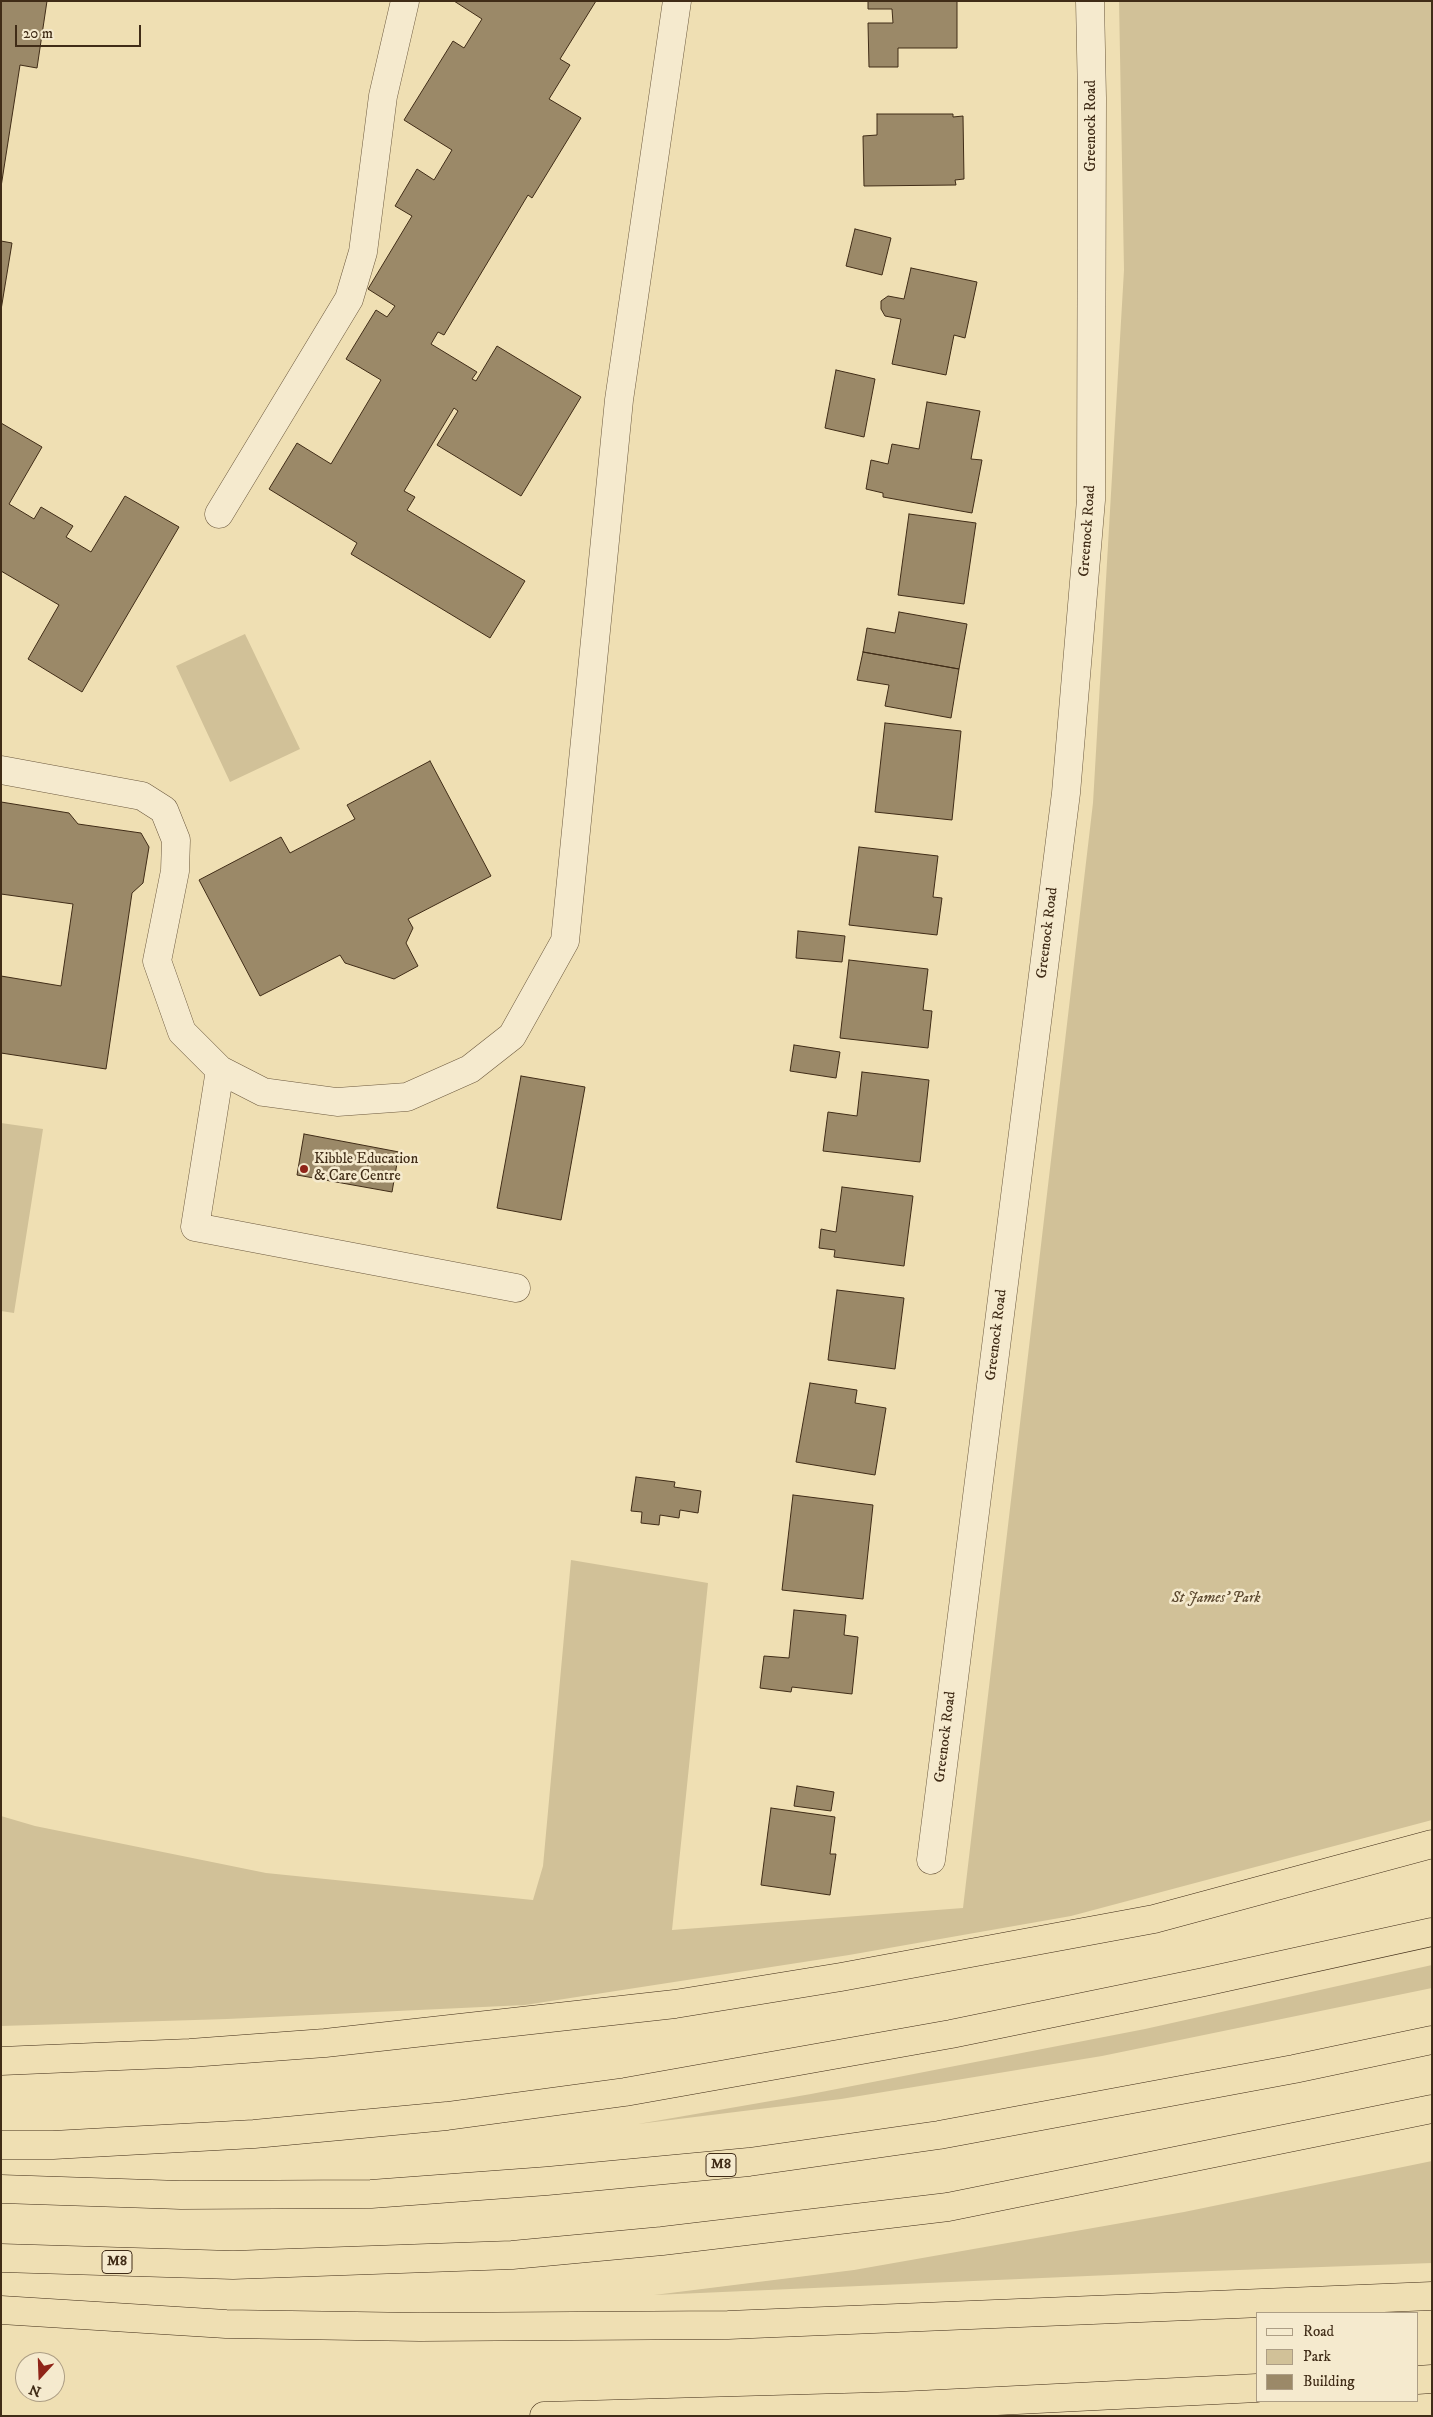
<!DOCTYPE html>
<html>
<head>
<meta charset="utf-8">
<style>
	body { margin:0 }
	#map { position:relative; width:1433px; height:2417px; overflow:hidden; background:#efdfb3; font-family:"IM FELL DW Pica",serif }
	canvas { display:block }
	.frame { position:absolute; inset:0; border:2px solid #402c17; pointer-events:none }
	.legend { position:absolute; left:1256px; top:2312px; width:162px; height:90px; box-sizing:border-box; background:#f5eace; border:1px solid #ad9e85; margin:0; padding:6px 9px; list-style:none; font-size:15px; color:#402c17 }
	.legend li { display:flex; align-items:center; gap:10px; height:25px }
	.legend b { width:25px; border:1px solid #ad9e85 }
	.north { position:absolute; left:15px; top:2352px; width:50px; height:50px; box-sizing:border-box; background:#f5eace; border:1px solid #ad9e85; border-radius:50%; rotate:200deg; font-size:14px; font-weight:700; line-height:20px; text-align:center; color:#402c17 }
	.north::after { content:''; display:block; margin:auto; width:18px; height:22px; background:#8f2418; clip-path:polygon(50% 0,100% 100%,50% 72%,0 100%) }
	.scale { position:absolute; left:15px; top:25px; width:126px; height:22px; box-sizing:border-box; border:2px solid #402c17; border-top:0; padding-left:6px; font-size:15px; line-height:18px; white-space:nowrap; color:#402c17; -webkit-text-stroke:4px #f5eace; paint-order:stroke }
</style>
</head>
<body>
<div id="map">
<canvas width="1433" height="2417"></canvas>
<div class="frame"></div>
<ul class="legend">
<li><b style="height:6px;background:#f5eace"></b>Road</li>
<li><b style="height:14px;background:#d1c198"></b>Park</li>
<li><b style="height:14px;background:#9b8968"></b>Building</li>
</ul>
<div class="north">N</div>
<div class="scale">20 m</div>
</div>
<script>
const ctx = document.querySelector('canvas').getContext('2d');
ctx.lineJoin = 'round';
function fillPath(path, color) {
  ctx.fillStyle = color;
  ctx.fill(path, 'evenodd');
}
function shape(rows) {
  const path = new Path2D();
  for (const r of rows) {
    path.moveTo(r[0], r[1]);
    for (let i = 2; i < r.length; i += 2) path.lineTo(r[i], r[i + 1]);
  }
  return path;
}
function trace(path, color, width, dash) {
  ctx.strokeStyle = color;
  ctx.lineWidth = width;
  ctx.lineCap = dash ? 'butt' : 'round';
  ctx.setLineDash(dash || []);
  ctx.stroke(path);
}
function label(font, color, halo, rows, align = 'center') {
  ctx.font = font + ' "IM FELL DW Pica",serif';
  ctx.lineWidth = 5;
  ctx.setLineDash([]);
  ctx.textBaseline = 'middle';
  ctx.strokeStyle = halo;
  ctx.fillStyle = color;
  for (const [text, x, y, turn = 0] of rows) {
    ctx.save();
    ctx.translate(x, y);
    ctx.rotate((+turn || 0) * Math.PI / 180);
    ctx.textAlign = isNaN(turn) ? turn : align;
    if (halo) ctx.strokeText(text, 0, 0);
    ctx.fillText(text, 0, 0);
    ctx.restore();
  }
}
fillPath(shape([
	[1119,1,1432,1,1432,1820,1071,1916,849,1955,525,2005,227,2019,1,2026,1,1816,35,1826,266,1873,533,1900,543,1866,571,1560,708,1583,672,1930,963,1908,1093,803,1124,270],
	[245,634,300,749,230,782,176,666],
	[1,1123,43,1129,14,1313,1,1311],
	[1432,1965,1432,1988,1102,2056,841,2099,638,2124,811,2094,1145,2029],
	[1432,2161,1432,2263,1156,2273,654,2295,854,2270,1184,2212]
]), '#d1c198');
const building = shape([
	[1,1,47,1,37,68,20,65,1,187,1,1],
	[454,1,596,1,560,59,570,65,549,99,581,118,532,198,528,195,444,335,438,332,431,344,477,372,472,379,476,381,497,346,581,397,521,496,437,445,458,411,454,408,404,491,415,497,407,510,525,581,490,638,351,554,357,543,269,489,297,443,331,464,381,380,346,359,376,310,387,317,395,306,368,289,412,216,395,206,417,169,434,180,452,150,404,120,453,41,464,48,482,19,454,1],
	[868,1,957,1,957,48,898,48,898,67,869,67,868,23,893,23,892,9,868,9,868,1],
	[877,114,953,114,953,117,963,116,964,179,955,180,956,185,864,186,863,136,877,135,877,114],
	[855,229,891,238,882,275,846,266,855,229],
	[1,241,12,243,1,310,1,241],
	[911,268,977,282,965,338,954,335,946,375,892,364,901,319,885,316,881,309,881,301,888,296,904,299,911,268],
	[836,370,875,379,864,437,825,428,836,370],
	[927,402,980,411,971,459,982,460,972,513,883,497,883,493,866,489,871,460,888,464,892,444,919,449,927,402],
	[1,423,42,447,9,504,34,519,41,507,73,526,66,537,91,552,125,496,179,527,82,692,28,659,59,605,1,571,1,423],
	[909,514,976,523,964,604,898,595,909,514],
	[899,612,967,624,959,669,863,652,867,628,895,633,899,612],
	[863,652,959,669,951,718,885,706,889,685,857,680,863,652],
	[885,723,961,731,952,820,875,812,885,723],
	[430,761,491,876,408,919,413,928,406,943,418,966,394,979,345,963,340,955,260,996,199,880,281,837,290,853,355,819,347,805,430,761],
	[1,802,69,813,78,824,141,833,149,847,143,883,132,893,106,1069,1,1053,1,976,61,986,73,904,1,894,1,802],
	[859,847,938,856,933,897,942,898,937,935,849,925,859,847],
	[798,931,845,936,842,962,796,958,798,931],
	[849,960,928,969,923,1010,932,1011,928,1048,840,1038,849,960],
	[794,1045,840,1052,836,1078,790,1071,794,1045],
	[862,1072,929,1080,920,1162,823,1151,828,1112,857,1116,862,1072],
	[521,1076,585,1087,561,1220,497,1208,521,1076],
	[304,1134,399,1152,392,1192,297,1175,304,1134],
	[842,1187,913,1196,904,1266,834,1257,835,1250,819,1248,821,1229,836,1232,842,1187],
	[837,1290,904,1298,895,1369,828,1360,837,1290],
	[810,1383,857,1390,855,1403,886,1408,875,1475,796,1462,810,1383],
	[636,1477,675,1482,674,1487,701,1491,698,1513,680,1510,679,1518,660,1515,659,1525,641,1523,642,1512,631,1511,636,1477],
	[793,1495,873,1505,863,1599,782,1590,793,1495],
	[794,1610,846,1615,844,1635,858,1637,852,1694,792,1687,791,1692,760,1688,764,1656,789,1658,794,1610],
	[797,1786,834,1792,831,1811,794,1806,797,1786],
	[771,1808,835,1817,830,1854,836,1854,830,1895,761,1885,771,1808]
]);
fillPath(building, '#9b8968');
trace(building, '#402c17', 1);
const minor = shape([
	[219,514,349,299,363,252,383,96,405,1],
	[1,770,142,796,164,810,176,840,175,871,157,961,182,1032,220,1070,263,1092,337,1102,407,1097,470,1069,512,1036,565,941,619,400,677,1],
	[220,1070,195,1227,516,1288],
	[931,1860,1066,793,1091,500,1092,98,1090,1]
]);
const highway = shape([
	[1,2061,190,2053,325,2043,675,2004,841,1977,1154,1919,1432,1844],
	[1,2145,53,2145,254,2134,447,2116,625,2092,951,2034,1204,1982,1432,1932],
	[1,2189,181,2195,371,2194,547,2181,749,2162,939,2135,1294,2069,1432,2040],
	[1,2258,233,2265,512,2255,662,2241,948,2207,1432,2109],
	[1,2310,226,2324,420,2327,728,2325,1432,2296],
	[1417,2380,1432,2379],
	[544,2416,897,2406,1257,2388]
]);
trace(minor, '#6c593e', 29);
trace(highway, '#402c17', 29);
trace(minor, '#f5eace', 28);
trace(highway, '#efdfb3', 28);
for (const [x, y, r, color] of [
	[304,1169,5,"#8f2418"]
]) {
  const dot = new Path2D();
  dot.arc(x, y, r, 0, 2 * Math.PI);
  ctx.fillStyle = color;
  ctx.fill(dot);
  trace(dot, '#f5eace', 2);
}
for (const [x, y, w] of [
	[721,2165,30],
	[117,2262,30]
]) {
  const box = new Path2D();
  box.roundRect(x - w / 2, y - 11.5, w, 23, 4);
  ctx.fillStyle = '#f5eace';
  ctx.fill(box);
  trace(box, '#402c17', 1);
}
label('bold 14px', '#402c17', null, [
	["M8",721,2165],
	["M8",117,2262]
]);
label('15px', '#402c17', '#f5eace', [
	["Greenock Road",1092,126,-90],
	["Greenock Road",1088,531,-86],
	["Greenock Road",1048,933,-83],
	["Greenock Road",997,1335,-83],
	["Greenock Road",946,1737,-83]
]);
label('15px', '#402c17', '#f5eace', [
	["Kibble Education",314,1160],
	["& Care Centre",314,1177]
], 'left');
label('italic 15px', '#5d4a31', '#f5eace', [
	["St James' Park",1216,1599]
]);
</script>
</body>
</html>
